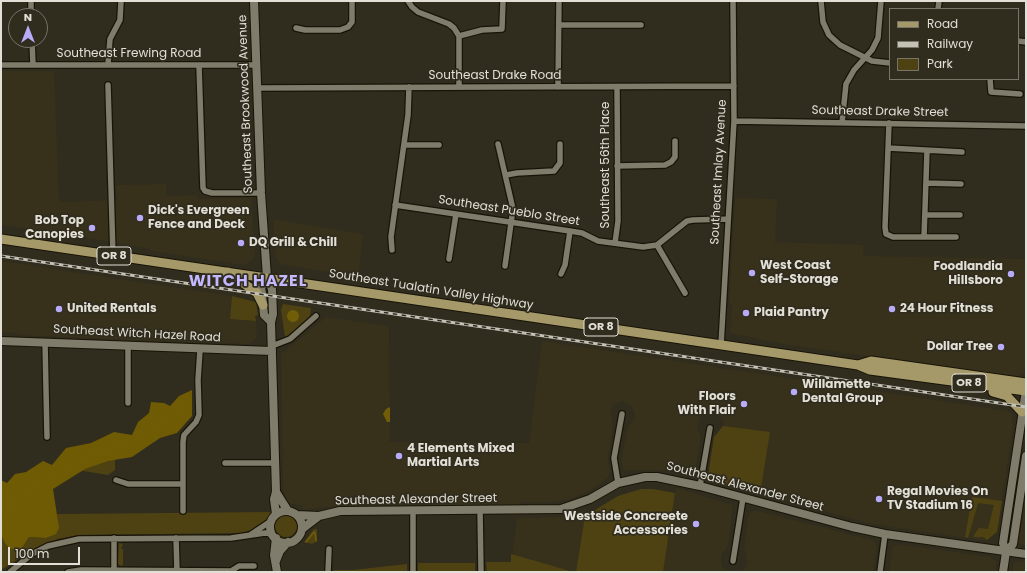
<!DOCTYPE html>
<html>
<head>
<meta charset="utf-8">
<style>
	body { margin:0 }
	#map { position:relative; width:1027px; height:573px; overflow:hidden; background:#302c1e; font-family:Poppins,sans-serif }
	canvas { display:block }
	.frame { position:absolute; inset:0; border:2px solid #e2dfd6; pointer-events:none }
	.legend { position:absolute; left:889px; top:8px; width:130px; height:72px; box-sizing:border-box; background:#302c1e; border:1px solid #777468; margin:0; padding:5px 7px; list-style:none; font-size:12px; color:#e2dfd6 }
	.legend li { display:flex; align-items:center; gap:8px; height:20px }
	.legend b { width:20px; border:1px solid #777468 }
	.north { position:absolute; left:8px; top:8px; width:40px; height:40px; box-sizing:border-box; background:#302c1e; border:1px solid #777468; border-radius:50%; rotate:0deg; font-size:11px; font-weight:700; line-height:16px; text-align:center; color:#e2dfd6 }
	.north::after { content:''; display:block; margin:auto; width:14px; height:18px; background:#b8abf7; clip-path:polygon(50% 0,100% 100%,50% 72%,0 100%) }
	.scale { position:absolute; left:8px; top:547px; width:72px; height:18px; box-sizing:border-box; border:2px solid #e2dfd6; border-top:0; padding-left:5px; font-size:12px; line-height:14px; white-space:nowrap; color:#e2dfd6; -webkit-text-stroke:3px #302c1e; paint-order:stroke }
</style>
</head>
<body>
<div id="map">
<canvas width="1027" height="573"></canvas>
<div class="frame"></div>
<ul class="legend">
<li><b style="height:5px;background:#a69969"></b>Road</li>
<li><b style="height:5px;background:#c4c1b7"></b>Railway</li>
<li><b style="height:11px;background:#4e4213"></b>Park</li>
</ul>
<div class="north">N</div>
<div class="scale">100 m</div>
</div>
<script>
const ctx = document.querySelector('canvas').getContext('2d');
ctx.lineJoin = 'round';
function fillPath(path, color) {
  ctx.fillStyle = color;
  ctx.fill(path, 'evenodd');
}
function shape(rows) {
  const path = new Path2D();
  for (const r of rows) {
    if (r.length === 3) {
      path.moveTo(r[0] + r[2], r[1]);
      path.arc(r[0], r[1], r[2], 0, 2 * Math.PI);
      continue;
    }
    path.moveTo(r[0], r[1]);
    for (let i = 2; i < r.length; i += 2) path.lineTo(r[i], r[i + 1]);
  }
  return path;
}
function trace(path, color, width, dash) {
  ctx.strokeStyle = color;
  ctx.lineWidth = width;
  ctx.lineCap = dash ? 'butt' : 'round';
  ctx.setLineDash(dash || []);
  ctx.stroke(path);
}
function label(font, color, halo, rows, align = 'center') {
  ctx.font = font + ' Poppins,sans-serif';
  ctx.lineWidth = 3.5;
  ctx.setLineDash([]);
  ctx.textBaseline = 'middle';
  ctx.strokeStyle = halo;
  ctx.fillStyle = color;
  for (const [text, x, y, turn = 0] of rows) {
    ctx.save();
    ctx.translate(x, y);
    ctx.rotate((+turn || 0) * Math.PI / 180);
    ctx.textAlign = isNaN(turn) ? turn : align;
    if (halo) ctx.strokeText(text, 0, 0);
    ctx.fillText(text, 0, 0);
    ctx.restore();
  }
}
fillPath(shape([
	[1,71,54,71,59,202,117,200,116,185,166,184,167,196,197,195,198,199,251,198,255,253,254,259,244,265,150,251,150,249,60,233,1,225],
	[735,198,777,199,775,242,863,245,863,256,1026,259,1026,361,1024,373,1017,377,983,372,982,373,783,344,730,333,732,305,729,304],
	[273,219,363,234,358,277,280,264,275,257],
	[1,261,232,296,230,319,256,321,257,337,251,343,247,344,206,342,206,343,18,335,18,333,1,332],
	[326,317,389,326,390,442,529,443,542,341,1008,411,1012,414,1013,427,997,532,986,541,873,524,713,482,724,426,723,419,713,412,704,412,699,418,697,427,701,438,695,470,693,475,664,470,626,471,623,468,621,461,628,427,634,420,635,415,632,406,622,401,613,404,611,412,613,425,608,460,610,472,608,478,591,490,573,498,551,502,519,502,519,506,335,506,303,510,302,506,290,503,286,499,283,487,281,354],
	[676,488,733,505,728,546,722,554,721,560,722,566,727,572,663,572],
	[1026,493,1026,546,1019,543],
	[586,510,576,572,512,556,517,518,560,517],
	[752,511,758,511,872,540,876,543,877,547,873,572,741,572,748,564,744,547,748,517],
	[897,544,990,557,996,561,996,572,889,572,892,548],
	[1017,561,1026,562,1026,572,1012,572,1013,565]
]), '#37311c');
fillPath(shape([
	[232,296,256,302,258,315,255,316,256,321,230,319],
	[283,304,311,308,310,317,288,337,285,337,281,310],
	[723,426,770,432,760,494,710,482,708,476,714,437],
	[115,452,115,470,108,475,77,470],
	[641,489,653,489,675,493,663,572,576,572,585,516,618,496],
	[972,497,1002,501,997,532,987,540,984,537,974,537,974,535,979,528,988,529,994,505,978,503,968,538,965,537],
	[271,512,267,522,256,529,241,533,79,535,58,539,36,548,1,570,1,535,8,547,20,551,29,537,46,538,58,531,57,514],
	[286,526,11],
	[314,529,317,529,317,541,312,544,304,542],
	[119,543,123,544,121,549,123,549,123,565,121,566,118,564],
	[511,554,574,572,487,572,486,562,511,562],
	[418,563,475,563,475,572,418,572],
	[407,564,407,572,334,572,334,570,353,570]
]), '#4e4213');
fillPath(shape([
	[192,390,192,416,177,433,160,438,132,457,108,461,85,469,53,489,59,528,56,534,46,538,29,537,20,551,9,548,5,543,1,535,1,480,7,483,15,474,26,472,43,461,52,465,66,448,91,443,114,432,132,435,138,422,149,413,151,402,164,403,170,406,179,396]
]), '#6f5b03');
fillPath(shape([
	[293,316,6],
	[390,407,390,422,387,422,383,414,386,409]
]), '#715d07');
trace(shape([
	[1,526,17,497,36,484,99,452,144,436,175,413,182,404],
	[306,542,314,532,315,533,316,541]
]), '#715d07', 1.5);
const street = shape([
	[31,1,31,16],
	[408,1,412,7,418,12,449,24,454,28,459,36,459,87],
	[821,1,823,22,829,35,840,45,872,61,890,63],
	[938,9,939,1],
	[559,25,641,25],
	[296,28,305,30,340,30,348,27,352,22,352,1],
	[459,36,482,30,502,29,503,1],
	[32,40,33,65],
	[1018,41,1026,42],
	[108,64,110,39,120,20,121,1],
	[1,65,256,65],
	[199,65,203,188,205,191,212,193,261,193],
	[990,79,991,92,1020,94],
	[108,85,113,256],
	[558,87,559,1],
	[257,88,734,86],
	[734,121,1026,126],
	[842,123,846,84,854,70,872,50,878,38,881,1],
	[889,123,885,227,886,234,893,237,956,237],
	[498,144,513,209,505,266],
	[404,145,439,145],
	[888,148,962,152],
	[617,166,665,165,671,162,675,157,675,141],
	[506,175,517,173,554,171,560,163,560,144],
	[926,183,961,184],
	[395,205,570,231,582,233,598,241,643,247,657,245,687,221,693,220,728,219],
	[925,215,960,215],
	[924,237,927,151],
	[615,243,618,221,617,87],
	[657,245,685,293],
	[392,250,391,237,408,115,409,87],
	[449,259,456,214],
	[561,274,565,265,570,231],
	[45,342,47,437],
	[721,345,734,121,733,1],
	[128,346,128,403],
	[272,346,290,339,316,316],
	[225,463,275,463],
	[116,480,128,484,183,484],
	[618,483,614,458,622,414],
	[700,486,710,428],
	[413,510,413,572],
	[480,510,481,572],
	[183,511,183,442,184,435,196,422,199,415,198,380,200,350],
	[250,535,271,521],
	[176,538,177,572],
	[733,561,743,498],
	[10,572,32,554,48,546,79,539,231,538,265,533,272,534],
	[68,572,81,570,231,571,239,566,254,566],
	[114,572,114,538],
	[328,572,329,549],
	[880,572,885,534]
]);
const secondary = shape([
	[254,1,261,193,267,277,272,289,273,314,271,322,276,492,274,499,276,514],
	[267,277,261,288,262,294,264,315,271,322],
	[1,341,272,351],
	[276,492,288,511],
	[286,527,16],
	[297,515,319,516],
	[302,529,319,516,340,511,561,509,590,499,618,483,645,477,657,477,700,486,852,527,885,534,1026,554],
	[276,538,274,555,277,572],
	[1006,552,1013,544,1026,456],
	[276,561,280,551,288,542],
	[1003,572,1006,552,1003,543,1026,390]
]);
const primary = shape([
	[1,239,858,365,870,370,1026,391],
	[228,272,257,293,263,305],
	[858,365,871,361,1026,383],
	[993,392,1007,396,1022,412]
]);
trace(street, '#181407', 8);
trace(secondary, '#181407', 10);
trace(primary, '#181407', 11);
trace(street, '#807c6b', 5.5);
trace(secondary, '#807c6b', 8);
trace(primary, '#a69969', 9);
const rail = shape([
	[1,256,1026,407]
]);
trace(rail, '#c4c1b7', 3);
trace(rail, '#302c1e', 1.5, [4.5]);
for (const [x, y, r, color] of [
	[140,218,4,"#b8abf7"],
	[92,228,4,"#b8abf7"],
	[241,243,4,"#b8abf7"],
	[752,273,4,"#b8abf7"],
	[1011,274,4,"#b8abf7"],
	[59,309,4,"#b8abf7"],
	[892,309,4,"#b8abf7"],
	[746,313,4,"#b8abf7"],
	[1001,347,4,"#b8abf7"],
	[794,392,4,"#b8abf7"],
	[744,404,4,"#b8abf7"],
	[399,456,4,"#b8abf7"],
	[879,499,4,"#b8abf7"],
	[696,524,4,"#b8abf7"]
]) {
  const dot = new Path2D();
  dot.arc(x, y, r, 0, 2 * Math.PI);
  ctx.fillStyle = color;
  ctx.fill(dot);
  trace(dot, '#302c1e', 1.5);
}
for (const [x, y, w] of [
	[114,256,34],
	[601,327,34],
	[969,383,34]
]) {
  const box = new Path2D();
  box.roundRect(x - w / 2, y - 9, w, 18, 3);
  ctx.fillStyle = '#302c1e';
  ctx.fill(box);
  trace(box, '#e2dfd6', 1);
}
label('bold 11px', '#e2dfd6', null, [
	["OR 8",114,256],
	["OR 8",601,327],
	["OR 8",969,383]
]);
label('12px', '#e2dfd6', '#302c1e', [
	["Southeast Frewing Road",129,54],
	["Southeast Drake Road",495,76],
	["Southeast Brookwood Avenue",246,104,-92],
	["Southeast Drake Street",880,112,1],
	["Southeast 56th Place",606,165,-90],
	["Southeast Imlay Avenue",719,172,-87],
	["Southeast Pueblo Street",509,211,9],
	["Southeast Tualatin Valley Highway",431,290,9],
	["Southeast Witch Hazel Road",137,334,3],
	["Southeast Alexander Street",745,487,15],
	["Southeast Alexander Street",416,500,-1]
]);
label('bold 12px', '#e2dfd6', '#302c1e', [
	["Dick's Evergreen",148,211],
	["Fence and Deck",148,225],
	["Bob Top",84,221,"right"],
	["Canopies",84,235,"right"],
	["DQ Grill & Chill",249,243],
	["West Coast",760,266],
	["Self-Storage",760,280],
	["Foodlandia",1003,267,"right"],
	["Hillsboro",1003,281,"right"],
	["United Rentals",67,309],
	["24 Hour Fitness",900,309],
	["Plaid Pantry",754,313],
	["Dollar Tree",993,347,"right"],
	["Willamette",802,385],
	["Dental Group",802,399],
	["Floors",736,397,"right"],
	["With Flair",736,411,"right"],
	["4 Elements Mixed",407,449],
	["Martial Arts",407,463],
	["Regal Movies On",887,492],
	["TV Stadium 16",887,506],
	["Westside Concreete",688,517,"right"],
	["Accessories",688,531,"right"]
], 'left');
ctx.letterSpacing = '1px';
label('bold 16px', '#c3b7fe', '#302c1e', [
	["WITCH HAZEL",248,282]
]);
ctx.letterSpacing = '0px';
</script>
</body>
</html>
